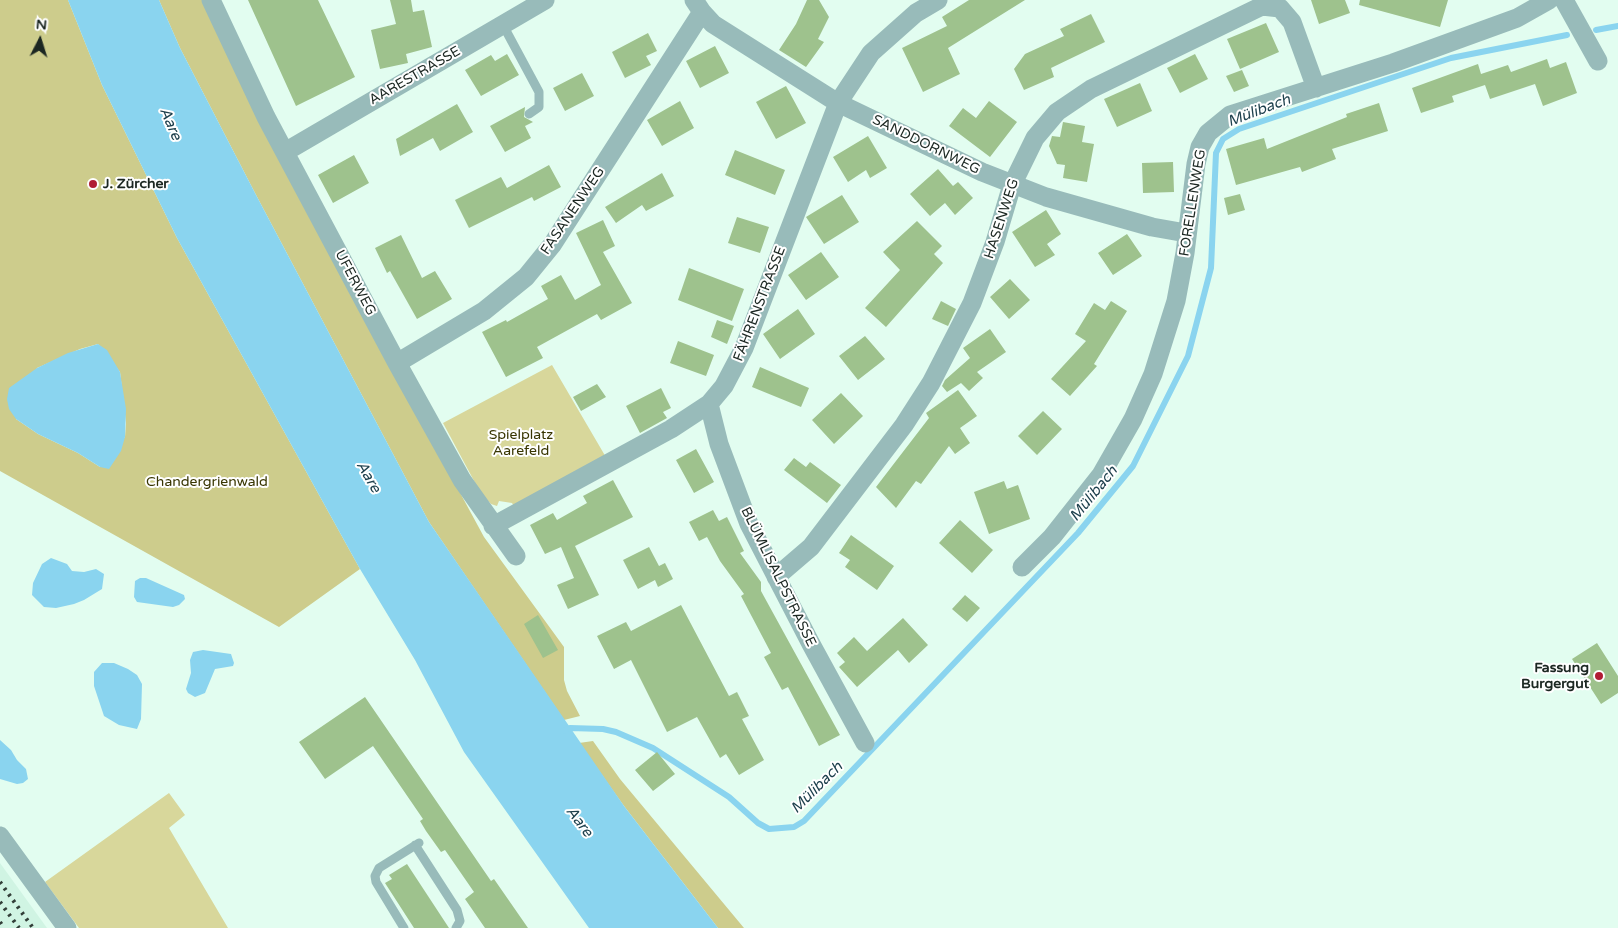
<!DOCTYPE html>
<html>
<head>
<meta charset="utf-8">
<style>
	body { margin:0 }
	#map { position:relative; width:1618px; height:928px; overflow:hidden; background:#e2fdf0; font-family:"Varela Round",sans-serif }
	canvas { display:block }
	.north { position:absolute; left:15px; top:15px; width:50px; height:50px; -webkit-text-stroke:4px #fff; paint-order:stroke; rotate:5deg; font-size:14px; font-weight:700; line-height:20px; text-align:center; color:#1c2722 }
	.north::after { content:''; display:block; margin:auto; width:18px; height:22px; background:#1c2722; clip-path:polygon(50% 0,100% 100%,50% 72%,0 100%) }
</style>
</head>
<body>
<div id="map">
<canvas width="1618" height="928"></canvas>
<div class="north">N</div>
</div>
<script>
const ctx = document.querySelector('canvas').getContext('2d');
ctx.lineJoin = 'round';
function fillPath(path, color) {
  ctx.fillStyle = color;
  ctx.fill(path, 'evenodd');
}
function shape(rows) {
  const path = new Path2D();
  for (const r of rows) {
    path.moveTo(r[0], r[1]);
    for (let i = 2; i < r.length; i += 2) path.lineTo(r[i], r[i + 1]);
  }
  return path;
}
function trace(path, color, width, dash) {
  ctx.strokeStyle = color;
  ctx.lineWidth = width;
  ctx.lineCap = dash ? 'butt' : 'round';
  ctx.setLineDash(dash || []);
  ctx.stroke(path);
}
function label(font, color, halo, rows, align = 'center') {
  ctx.font = font + ' "Varela Round",sans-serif';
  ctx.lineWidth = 4;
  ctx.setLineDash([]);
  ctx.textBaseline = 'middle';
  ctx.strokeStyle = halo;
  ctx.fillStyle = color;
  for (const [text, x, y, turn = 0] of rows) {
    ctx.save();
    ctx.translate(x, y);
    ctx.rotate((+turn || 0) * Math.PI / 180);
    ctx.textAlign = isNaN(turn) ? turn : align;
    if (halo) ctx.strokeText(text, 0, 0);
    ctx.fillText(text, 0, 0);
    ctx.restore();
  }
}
fillPath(shape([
	[0,863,47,928,0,928]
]), '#d0f4e3');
fillPath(shape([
	[552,365,607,459,515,508,512,503,499,501,497,506,491,504,480,492,443,423],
	[169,793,185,815,169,828,228,928,79,928,45,882]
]), '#d8d79b');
fillPath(shape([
	[0,0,68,0,102,85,177,238,360,569,279,627,0,471],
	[98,344,120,372,126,423,125,437,100,467,78,453,38,434,16,419,37,368,80,349],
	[159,0,202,0,282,164,484,537,564,647,564,680,567,691,580,716,564,720,429,522,255,193,180,48],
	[593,741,620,779,744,928,718,928,624,806,579,743]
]), '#cdcc8c');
fillPath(shape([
	[68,0,159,0,180,48,255,193,429,522,624,806,718,928,589,928,464,752,415,660,360,569,177,238,102,85],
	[98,344,107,350,120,372,126,409,125,437,121,451,109,469,100,467,78,453,38,434,16,419,9,409,7,399,9,388,37,368,68,353],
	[51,558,67,564,72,571,84,572,96,569,104,574,102,589,84,600,74,604,56,608,44,607,32,595,33,583,42,564],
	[140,578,146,578,184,595,185,599,179,605,173,607,137,602,134,597,135,581],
	[203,650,231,654,234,663,233,666,215,669,205,693,195,697,188,693,186,689,191,673,190,660,193,652],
	[102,663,114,663,128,669,137,675,142,684,141,719,137,729,119,725,104,716,94,686,94,672],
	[0,740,11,750,17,760,26,769,28,779,23,783,17,784,0,779]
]), '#8ad4ef');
trace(shape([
	[1596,30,1618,26],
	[563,731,570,728,603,729,616,732,653,748,729,797,758,823,769,829,794,827,804,821,1078,533,1133,466,1188,356,1211,268,1216,153,1223,139,1239,129,1451,58,1567,35]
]), '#8ad4ef', 6);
fillPath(shape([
	[248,0,318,0,355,77,296,106],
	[390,0,411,0,413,12,424,10,432,47,406,54,408,63,380,69,371,30,396,24],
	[807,0,819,0,829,17,818,39,824,42,806,67,779,50,796,24],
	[969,0,1025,0,948,48,960,74,923,92,902,48,947,26,942,17],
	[1311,0,1345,0,1350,13,1319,24],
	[1360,0,1448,0,1440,27,1359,5],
	[1091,14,1105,42,1051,68,1054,77,1024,90,1014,69,1025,54,1064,36,1060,29],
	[1266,23,1279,52,1240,69,1227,39],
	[648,33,657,51,646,56,651,65,625,78,612,52],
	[715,46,729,73,700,88,686,61],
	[507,54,519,75,481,96,465,70,491,55,495,61],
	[1195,54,1208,79,1180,93,1167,68],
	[1547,59,1550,68,1566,62,1577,93,1543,106,1535,84,1490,99,1485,85,1452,96,1454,102,1421,113,1412,88,1478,64,1481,74,1508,65,1511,72],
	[1242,70,1249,86,1234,92,1226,76],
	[582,73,594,96,565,111,553,88],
	[1140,83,1152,111,1117,127,1104,99],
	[786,86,806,123,776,139,756,102],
	[680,101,694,128,662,146,647,120],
	[989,101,1017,122,990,157,949,126,963,108,976,118],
	[1379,103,1388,131,1332,149,1336,159,1302,172,1300,167,1236,185,1226,149,1264,138,1267,149,1347,117,1346,114],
	[457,104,473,132,440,151,433,138,400,156,396,139],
	[525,107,524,117,533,122,525,126,531,138,505,152,490,126],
	[1063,122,1085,126,1082,142,1094,144,1087,182,1063,178,1065,165,1057,164,1049,146,1052,136,1060,137],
	[868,136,887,168,870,178,866,170,848,182,833,157],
	[735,150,785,170,775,195,725,175],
	[354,155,369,183,333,203,318,175],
	[1173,162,1174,192,1143,193,1142,163],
	[549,165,561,187,534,201,532,197,469,228,455,200,501,177,507,188],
	[938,169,953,186,958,182,973,198,955,215,945,203,930,216,910,194],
	[662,173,674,196,646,211,642,205,616,223,605,207],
	[1240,194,1245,210,1228,215,1224,198],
	[842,195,859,222,824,244,806,217],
	[1046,210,1061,234,1047,244,1055,255,1035,267,1012,232],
	[737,217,769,227,760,253,728,243],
	[603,220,615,246,603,252,632,303,601,320,597,314,537,347,543,358,506,377,482,332,506,320,507,322,548,299,541,286,561,275,575,300,601,285,576,233],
	[917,221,942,246,934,254,943,263,886,327,865,308,900,270,883,252],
	[1127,234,1142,256,1113,275,1098,253],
	[401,235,422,278,435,271,452,299,417,319,390,271,387,273,375,248],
	[821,252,839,277,806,300,788,275],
	[689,268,744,289,732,321,678,300],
	[1010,279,1030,300,1009,319,990,297],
	[941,301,956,309,948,326,932,319],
	[1111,301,1127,311,1094,364,1097,366,1070,396,1051,379,1086,341,1075,334,1094,303,1105,310],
	[798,309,815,334,780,359,763,334],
	[717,320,734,326,727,344,711,337],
	[990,329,1006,352,977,372,983,378,969,391,961,383,947,392,942,386,945,380,970,358,963,348],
	[865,336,885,359,858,380,839,356],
	[678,341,714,355,706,376,670,363],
	[760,367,809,388,801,407,752,387],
	[597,384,606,397,581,411,573,397],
	[661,388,671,408,663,412,667,418,640,433,626,406],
	[958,390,977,416,960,428,970,443,955,454,949,446,921,484,916,481,896,508,876,487,929,418,926,413],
	[841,393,863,416,834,444,812,420],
	[1043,411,1062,429,1037,455,1018,436],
	[696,449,714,482,694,493,676,460],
	[794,458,806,467,810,462,841,485,827,503,784,470],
	[613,480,633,517,575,546,599,595,568,609,557,585,574,578,561,547,545,554,530,525,553,513,557,520,587,503,583,496],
	[1004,481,1007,489,1018,485,1030,519,989,534,974,492],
	[713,510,719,521,727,517,744,551,740,553,761,582,761,591,840,735,819,746,788,687,782,690,764,657,771,653,741,596,744,594,720,561,707,537,699,541,689,522],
	[960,520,993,550,972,573,939,543],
	[851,535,894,566,877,590,845,567,850,560,839,553],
	[649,547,659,566,665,563,673,579,658,587,655,580,638,589,623,560],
	[965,595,980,608,967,622,952,609],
	[681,605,729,696,737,692,749,716,742,719,764,760,739,775,726,754,720,758,697,717,667,732,631,660,614,669,597,636,626,622,631,631],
	[538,615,558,650,543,658,524,624],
	[903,618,928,645,909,663,898,650,857,687,839,667,845,662,837,653,854,637,867,651],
	[1597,643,1618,676,1618,693,1601,704,1572,659],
	[365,697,491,881,494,879,528,928,485,928,465,899,474,892,445,850,441,852,426,831,420,821,423,819,373,746,325,779,299,742],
	[657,752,675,774,653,791,635,770],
	[407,864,449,928,414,928,385,883,392,879,389,875]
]), '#9ec28d');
trace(shape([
	[503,25,539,92,539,107,529,114],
	[415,845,457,910,460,921,456,928],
	[404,928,376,882,375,876,379,868,419,843]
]), '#98bbba', 9);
trace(shape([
	[211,0,266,117,397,363,462,480,516,556],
	[694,0,702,12,713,24,838,103,982,172,1046,197,1152,227,1186,233],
	[1564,0,1598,61],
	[285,152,545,0],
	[397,363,484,311,526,277,552,245,702,12],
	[709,404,719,444,749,524,811,644,865,743],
	[493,526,671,429,709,404,724,386,744,348,838,103,871,53,916,13,938,0],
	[1022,567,1052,537,1101,475,1133,419,1153,374,1176,301,1185,253,1196,164,1200,147,1208,133,1230,115,1393,63,1517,18,1549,0],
	[776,577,811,547,904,425,931,383,972,303,995,242,1012,185,1035,138,1057,112,1091,89,1262,6,1280,8,1292,22,1316,88],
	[0,836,67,928]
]), '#98bbba', 19);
trace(shape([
	[0,882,33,928],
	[0,902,19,928],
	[0,922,4,928]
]), '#323e38', 4, [2.5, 5]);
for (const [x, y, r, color] of [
	[93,184,5,"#b01c34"],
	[1599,676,5,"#b01c34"]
]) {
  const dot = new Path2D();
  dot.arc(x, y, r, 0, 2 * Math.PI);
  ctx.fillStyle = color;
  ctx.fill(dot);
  trace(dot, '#fff', 2);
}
label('14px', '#1c2722', '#fff', [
	["AARESTRASSE",415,76,-30],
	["SANDDORNWEG",926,145,26],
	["FORELLENWEG",1193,203,-81],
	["FASANENWEG",573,211,-56],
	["HASENWEG",1002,219,-72],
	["UFERWEG",355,283,62],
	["FÄHRENSTRASSE",760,304,-69],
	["BLÜMLISALPSTRASSE",778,577,64]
]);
label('bold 14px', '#1c2722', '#fff', [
	["J. Zürcher",103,184],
	["Fassung",1589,668,"right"],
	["Burgergut",1589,684,"right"]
], 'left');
label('14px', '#383501', '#fff', [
	["Spielplatz",521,435],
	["Aarefeld",521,451],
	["Chandergrienwald",207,482]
]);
label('italic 15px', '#1e404d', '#fff', [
	["Mülibach",1259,111,-21],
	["Aare",170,124,67],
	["Aare",368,477,60],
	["Mülibach",1094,494,-51],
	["Mülibach",817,788,-45],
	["Aare",579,822,53]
]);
</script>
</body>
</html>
